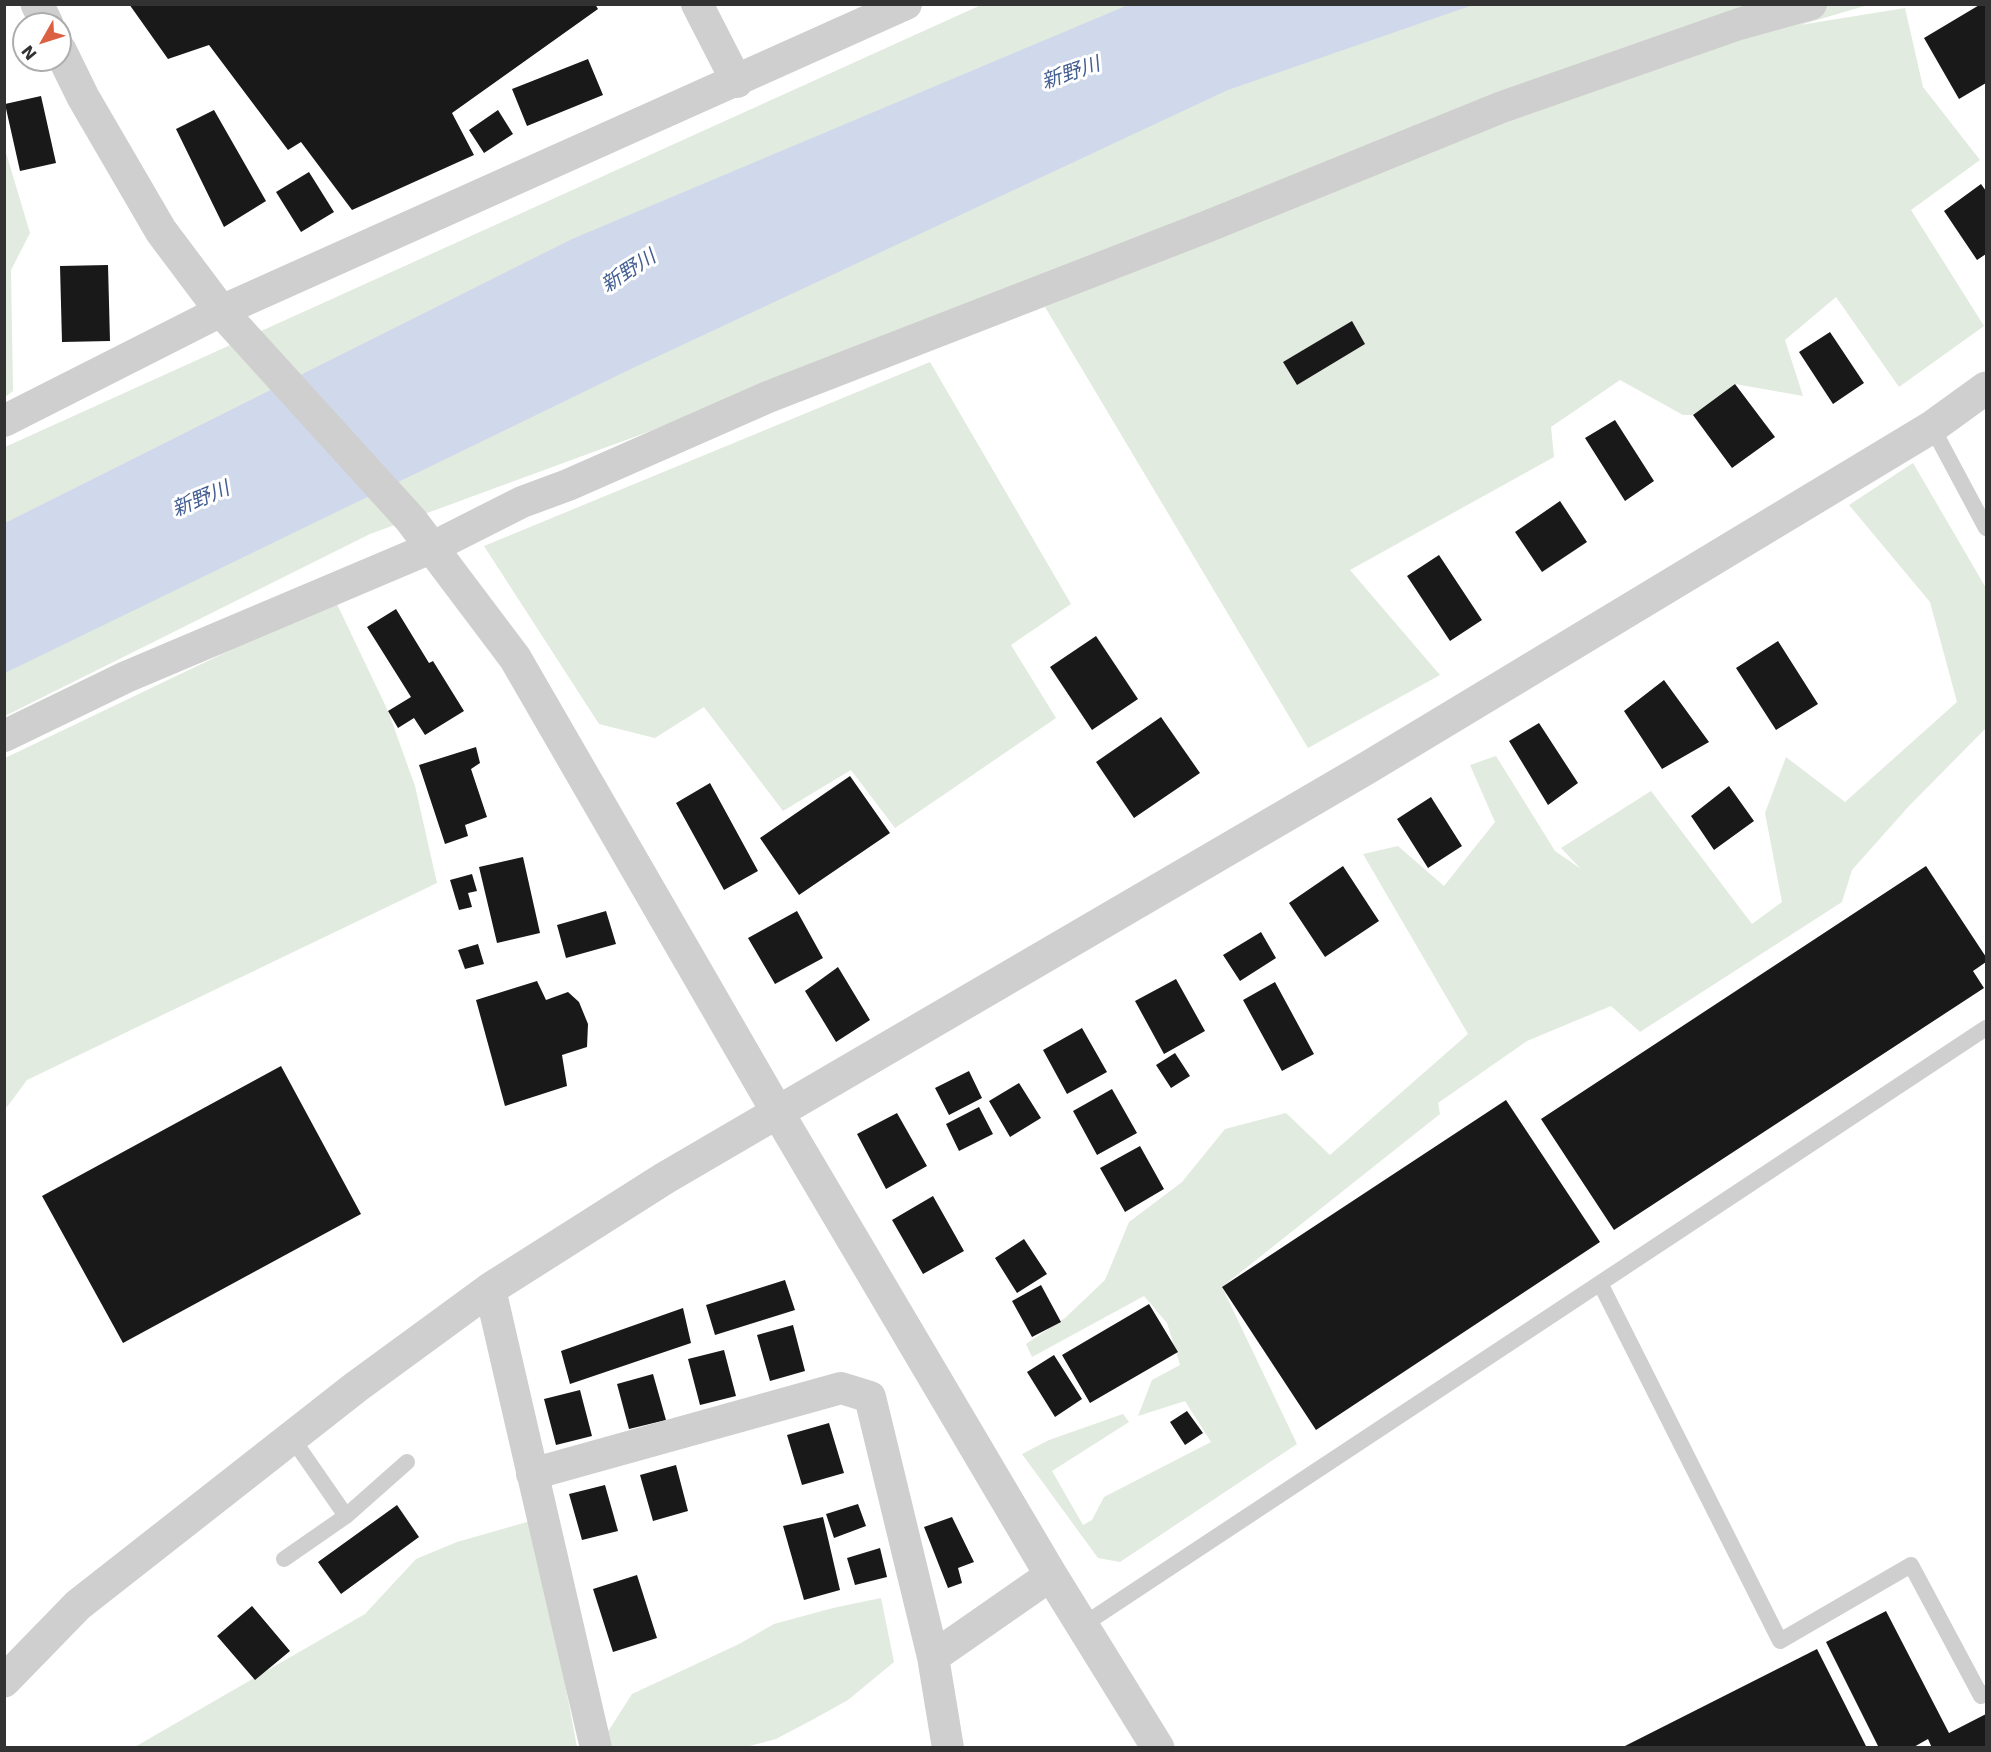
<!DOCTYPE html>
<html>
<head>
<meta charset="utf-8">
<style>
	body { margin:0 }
	#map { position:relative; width:1991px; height:1752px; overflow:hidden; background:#fff; font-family:"DejaVu Sans",sans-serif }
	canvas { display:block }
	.frame { position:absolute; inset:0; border:6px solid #323232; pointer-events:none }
	.north { position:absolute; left:12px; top:12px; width:60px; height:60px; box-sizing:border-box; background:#fff; border:2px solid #adadad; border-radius:50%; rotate:231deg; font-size:16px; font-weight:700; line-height:24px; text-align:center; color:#323232 }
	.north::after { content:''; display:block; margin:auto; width:21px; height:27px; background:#db6142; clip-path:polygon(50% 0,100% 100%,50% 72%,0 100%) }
</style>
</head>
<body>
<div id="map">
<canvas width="1991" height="1752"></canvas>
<div class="frame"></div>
<div class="north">N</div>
</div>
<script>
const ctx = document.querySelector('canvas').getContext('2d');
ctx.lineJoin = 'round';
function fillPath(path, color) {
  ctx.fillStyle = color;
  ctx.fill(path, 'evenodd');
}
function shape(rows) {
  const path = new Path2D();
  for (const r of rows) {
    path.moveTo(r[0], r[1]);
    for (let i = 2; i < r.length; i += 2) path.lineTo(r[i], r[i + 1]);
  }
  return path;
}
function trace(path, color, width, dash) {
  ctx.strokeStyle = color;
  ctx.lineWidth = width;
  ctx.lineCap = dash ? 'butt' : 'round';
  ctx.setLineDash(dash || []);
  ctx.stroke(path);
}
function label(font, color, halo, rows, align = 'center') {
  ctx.font = font + ' "DejaVu Sans","Noto Sans JP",sans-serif';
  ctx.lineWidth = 6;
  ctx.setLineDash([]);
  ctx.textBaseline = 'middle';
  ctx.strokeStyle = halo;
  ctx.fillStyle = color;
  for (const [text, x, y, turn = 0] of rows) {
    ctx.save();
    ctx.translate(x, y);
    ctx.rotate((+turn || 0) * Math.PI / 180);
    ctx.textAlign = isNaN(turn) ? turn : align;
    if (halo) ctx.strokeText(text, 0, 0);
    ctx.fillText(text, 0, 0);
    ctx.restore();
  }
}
fillPath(shape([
	[981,5,1868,5,1800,25,1905,8,1923,87,1980,160,1911,210,1984,326,1899,387,1836,297,1785,340,1803,396,1735,384,1693,415,1683,415,1620,380,1551,427,1554,457,1350,570,1440,675,1308,748,1045,307,1575,86,1206,227,370,534,5,716,5,447],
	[4,146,30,233,11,270,13,391,5,397],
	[930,362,1071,604,1011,645,1056,718,895,828,851,770,783,811,704,707,655,738,599,724,484,546],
	[1913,463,1986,588,1986,728,1909,806,1852,870,1842,902,1640,1032,1611,1006,1527,1041,1438,1103,1440,1114,1222,1287,1297,1444,1120,1562,1098,1558,1022,1454,1049,1440,1123,1414,1129,1422,1052,1471,1083,1525,1092,1520,1104,1497,1211,1442,1185,1401,1138,1416,1152,1380,1180,1365,1167,1323,1144,1296,1032,1357,1026,1344,1065,1318,1105,1280,1129,1222,1182,1182,1225,1129,1286,1113,1330,1155,1468,1034,1363,854,1398,846,1444,886,1495,822,1470,765,1496,756,1555,851,1581,869,1561,848,1651,791,1752,924,1782,902,1765,813,1786,757,1845,802,1957,702,1930,602,1849,505],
	[335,600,388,711,415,786,437,883,27,1080,7,1107,5,1105,5,758],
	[534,1520,577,1747,133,1748,365,1614,416,1559,457,1542],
	[881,1598,894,1662,848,1700,812,1720,776,1739,746,1747,609,1748,607,1733,632,1694,739,1644,774,1624,833,1608]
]), '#e2ebdf');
fillPath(shape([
	[1128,5,1473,5,1228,90,633,368,5,673,5,523,572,239]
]), '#d0d9ec');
fillPath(shape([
	[129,4,595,4,598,9,452,113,474,155,352,210,301,142,288,150,209,45,168,59],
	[1981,4,1985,4,1986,8,1986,83,1959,99,1924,38],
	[588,59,603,95,527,126,512,89],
	[41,96,56,163,20,171,5,104],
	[214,110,266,201,224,227,176,129],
	[498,110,513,134,484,153,469,130],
	[309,172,334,212,301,232,276,192],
	[1981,184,1986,191,1986,254,1977,260,1944,211],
	[108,265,110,341,62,342,60,266],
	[1352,321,1365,344,1297,385,1283,362],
	[1830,332,1864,383,1833,404,1799,352],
	[1735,384,1775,437,1732,468,1693,415],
	[1615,420,1654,481,1625,501,1585,438],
	[1560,501,1587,542,1542,572,1515,532],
	[1439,555,1482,620,1450,641,1407,576],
	[396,609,429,663,433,661,464,711,425,735,414,718,398,728,388,711,411,697,367,627],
	[1096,636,1138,699,1092,730,1050,667],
	[1778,641,1818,704,1776,730,1736,668],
	[1664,680,1709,742,1662,769,1624,711],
	[1161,717,1200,773,1134,818,1096,762],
	[1539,723,1578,783,1548,805,1509,741],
	[476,747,480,763,471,769,487,817,465,825,468,836,445,844,419,765],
	[850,776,890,833,799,895,760,838],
	[710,783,758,871,724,890,676,803],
	[1729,786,1754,821,1714,850,1691,816],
	[1431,797,1462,846,1428,868,1397,819],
	[523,857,540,933,497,943,479,867],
	[1343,866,1379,921,1325,957,1289,903],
	[1926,866,1986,957,1986,962,1973,971,1984,988,1614,1230,1541,1119],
	[472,874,477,891,468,893,472,907,459,910,450,880],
	[606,911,616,944,566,958,557,925],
	[797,911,823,958,775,984,748,938],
	[1261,932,1276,958,1240,981,1223,955],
	[478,944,484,964,465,969,458,950],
	[838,967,870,1020,836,1042,805,991],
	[1176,979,1205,1031,1164,1054,1135,1001],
	[537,981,546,1000,568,992,579,1002,588,1024,587,1047,562,1055,567,1086,505,1106,476,1000],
	[1275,982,1314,1054,1282,1071,1243,1000],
	[1082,1028,1107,1072,1067,1094,1043,1050],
	[1175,1053,1190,1076,1171,1088,1156,1065],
	[281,1066,361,1214,123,1343,42,1196],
	[969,1071,982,1098,949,1115,935,1088],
	[1019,1083,1041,1118,1010,1137,989,1101],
	[1112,1089,1137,1133,1097,1155,1073,1111],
	[1506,1100,1600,1242,1316,1430,1222,1287],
	[979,1107,993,1134,959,1151,946,1124],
	[897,1113,927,1166,886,1189,857,1134],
	[1140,1146,1164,1189,1125,1212,1100,1168],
	[933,1196,964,1251,923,1274,892,1220],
	[1024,1239,1047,1274,1017,1293,995,1258],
	[785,1280,795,1310,715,1335,706,1305],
	[1041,1285,1061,1322,1032,1337,1012,1301],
	[1149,1304,1178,1352,1090,1403,1062,1355],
	[683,1308,691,1343,570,1384,561,1351],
	[793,1325,805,1371,770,1381,757,1335],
	[724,1350,736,1396,700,1405,688,1359],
	[1054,1355,1082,1399,1055,1417,1027,1372],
	[653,1374,666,1420,629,1429,617,1384],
	[580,1390,592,1436,556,1445,544,1399],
	[1187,1411,1203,1433,1185,1445,1170,1422],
	[829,1423,844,1473,802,1485,787,1435],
	[676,1465,688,1511,653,1521,640,1475],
	[605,1485,618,1531,582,1540,569,1494],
	[858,1504,866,1526,834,1538,826,1514],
	[397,1505,419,1537,341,1594,318,1562],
	[823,1517,840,1590,804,1600,783,1526],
	[952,1517,974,1562,958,1568,962,1583,948,1588,924,1527],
	[880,1548,887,1577,855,1585,847,1558],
	[637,1575,657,1638,613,1652,593,1589],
	[252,1606,290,1651,255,1680,217,1636],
	[1886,1611,1949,1733,1986,1714,1986,1748,1932,1748,1928,1739,1912,1748,1879,1748,1826,1642],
	[1817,1649,1867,1748,1621,1748]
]), '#191919');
trace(shape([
	[1932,427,1986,528],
	[1600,1283,1780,1641,1911,1565,1981,1696,1986,1693],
	[346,1516,407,1462],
	[284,1559,346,1516,292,1438],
	[1083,1625,1986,1028]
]), '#cfcfcf', 16);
trace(shape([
	[697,4,737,82],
	[4,421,221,311,906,4],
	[4,736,126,677,433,547,522,502,568,485,768,397,1206,227,1502,107,1739,24,1811,4],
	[490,1289,596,1748],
	[532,1474,841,1388,870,1397,933,1657],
	[948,1748,933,1657,1051,1575]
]), '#cfcfcf', 32);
trace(shape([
	[37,4,47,24],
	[60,50,83,97,161,231,221,311,411,520,515,658,778,1113,1051,1575,1158,1748],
	[4,1681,78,1605,356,1387,490,1289,665,1178,1367,768,1932,427,1986,388]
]), '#cfcfcf', 33);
label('italic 20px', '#445e91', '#fff', [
	["新野川",1071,74,-19],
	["新野川",629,272,-33],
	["新野川",201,500,-23]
]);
</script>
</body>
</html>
